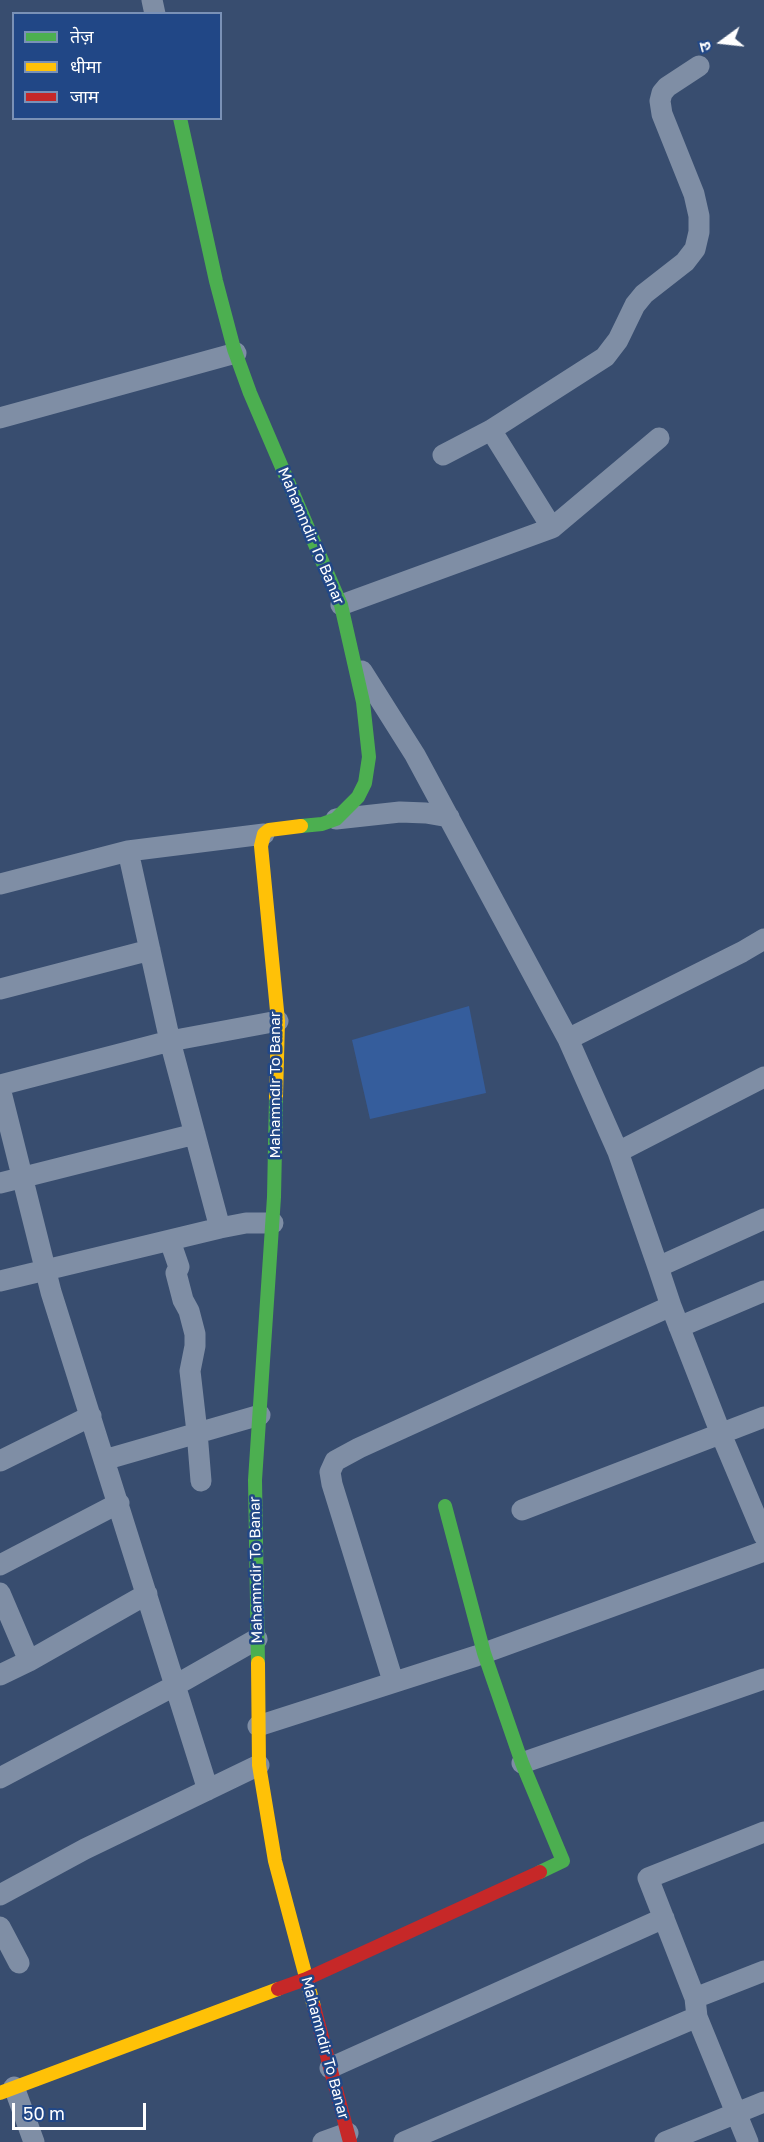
<!DOCTYPE html>
<html>
<head>
<meta charset="utf-8">
<style>
	body { margin:0 }
	#map { position:relative; width:764px; height:2142px; overflow:hidden; background:#384d6f; font-family:"Golos Text","Noto Sans Devanagari",sans-serif }
	canvas { display:block }
	.legend { position:absolute; left:12px; top:12px; width:210px; height:108px; box-sizing:border-box; background:#214786; border:2px solid #7a91b6; margin:0; padding:8px 10px; list-style:none; font-size:18px; color:#fff }
	.legend li { display:flex; align-items:center; gap:12px; height:30px }
	.legend b { width:30px; border:2px solid #7a91b6 }
	.north { position:absolute; left:692px; top:12px; width:60px; height:60px; -webkit-text-stroke:4px #214786; paint-order:stroke; rotate:255deg; font-size:16px; font-weight:700; line-height:24px; text-align:center; color:#fff }
	.north::after { content:''; display:block; margin:auto; width:21px; height:27px; background:#fff; clip-path:polygon(50% 0,100% 100%,50% 72%,0 100%) }
	.scale { position:absolute; left:12px; top:2103px; width:134px; height:27px; box-sizing:border-box; border:3px solid #fff; border-top:0; padding-left:8px; font-size:18px; line-height:21px; white-space:nowrap; color:#fff; -webkit-text-stroke:4px #214786; paint-order:stroke }
</style>
</head>
<body>
<div id="map">
<canvas width="764" height="2142"></canvas>
<ul class="legend">
<li><b style="height:8px;background:#4caf50"></b>तेज़</li>
<li><b style="height:8px;background:#ffc107"></b>धीमा</li>
<li><b style="height:8px;background:#c62828"></b>जाम</li>
</ul>
<div class="north">उ</div>
<div class="scale">50 m</div>
</div>
<script>
const ctx = document.querySelector('canvas').getContext('2d');
ctx.lineJoin = 'round';
function fillPath(path, color) {
  ctx.fillStyle = color;
  ctx.fill(path, 'evenodd');
}
function shape(rows) {
  const path = new Path2D();
  for (const r of rows) {
    path.moveTo(r[0], r[1]);
    for (let i = 2; i < r.length; i += 2) path.lineTo(r[i], r[i + 1]);
  }
  return path;
}
function trace(path, color, width, dash) {
  ctx.strokeStyle = color;
  ctx.lineWidth = width;
  ctx.lineCap = dash ? 'butt' : 'round';
  ctx.setLineDash(dash || []);
  ctx.stroke(path);
}
function label(font, color, halo, rows, align = 'center') {
  ctx.font = font + ' "Golos Text",sans-serif';
  ctx.lineWidth = 5;
  ctx.setLineDash([]);
  ctx.textBaseline = 'middle';
  ctx.strokeStyle = halo;
  ctx.fillStyle = color;
  for (const [text, x, y, turn = 0] of rows) {
    ctx.save();
    ctx.translate(x, y);
    ctx.rotate((+turn || 0) * Math.PI / 180);
    ctx.textAlign = isNaN(turn) ? turn : align;
    if (halo) ctx.strokeText(text, 0, 0);
    ctx.fillText(text, 0, 0);
    ctx.restore();
  }
}
fillPath(shape([
	[469,1006,486,1093,370,1119,352,1040]
]), '#355d9c');
trace(shape([
	[152,0,155,14],
	[0,418,236,353],
	[443,455,491,430,605,357,618,340,635,305,644,294,685,262,695,249,699,232,699,216,694,194,662,114,660,101,662,93,667,87,699,66],
	[552,528,659,438],
	[341,605,552,528,491,430],
	[362,671,415,755,568,1039,618,1152,658,1267],
	[336,819,400,812,426,813,449,817],
	[128,851,170,1041,220,1228,246,1223,273,1223],
	[0,884,128,851,264,834],
	[0,989,150,950],
	[568,1039,742,952,764,939],
	[0,1085,170,1041,278,1021],
	[0,1088,51,1292,208,1790],
	[618,1152,764,1077],
	[0,1183,195,1134],
	[764,1219,658,1267,671,1306,721,1434,764,1536],
	[170,1241,179,1267,176,1273,183,1300,189,1311,195,1334,195,1346,190,1371,197,1432,201,1481],
	[0,1281,220,1228],
	[679,1327,764,1291],
	[104,1460,260,1415],
	[0,1461,91,1416],
	[522,1510,764,1417],
	[0,1565,119,1503],
	[0,1593,29,1661],
	[0,1675,29,1661,147,1594],
	[393,1681,332,1484,330,1472,335,1461,359,1448,671,1306],
	[258,1726,476,1656,764,1551],
	[522,1763,764,1679],
	[0,1778,176,1685,257,1639],
	[0,1895,85,1849,259,1765],
	[0,1927,19,1963],
	[695,1998,764,1971],
	[330,2068,664,1918],
	[14,2087,34,2142],
	[323,2142,348,2133],
	[404,2142,697,2017],
	[665,2142,764,2102],
	[748,2142,697,2017,695,1998,648,1878,764,1832]
]), '#7f8ea5', 21);
trace(shape([
	[180,118,216,281,234,349,250,393,341,605,363,702,369,757,365,783,358,797,336,819,322,824,301,826],
	[445,1506,484,1653,522,1763,563,1861,540,1872],
	[258,1663,255,1480,274,1197,276,1097]
]), '#4caf50', 14);
trace(shape([
	[276,1097,278,1021,261,846,264,834,269,830,301,826],
	[258,1663,259,1765,275,1861,314,2007],
	[0,2093,278,1989]
]), '#ffc107', 14);
trace(shape([
	[278,1989,306,1979,540,1872],
	[314,2007,350,2142]
]), '#c62828', 14);
label('15px', '#fff', '#214786', [
	["Mahamndir To Banar",311,536,67],
	["Mahamndir To Banar",275,1085,-90],
	["Mahamndir To Banar",256,1570,-91],
	["Mahamndir To Banar",325,2048,75]
]);
</script>
</body>
</html>
